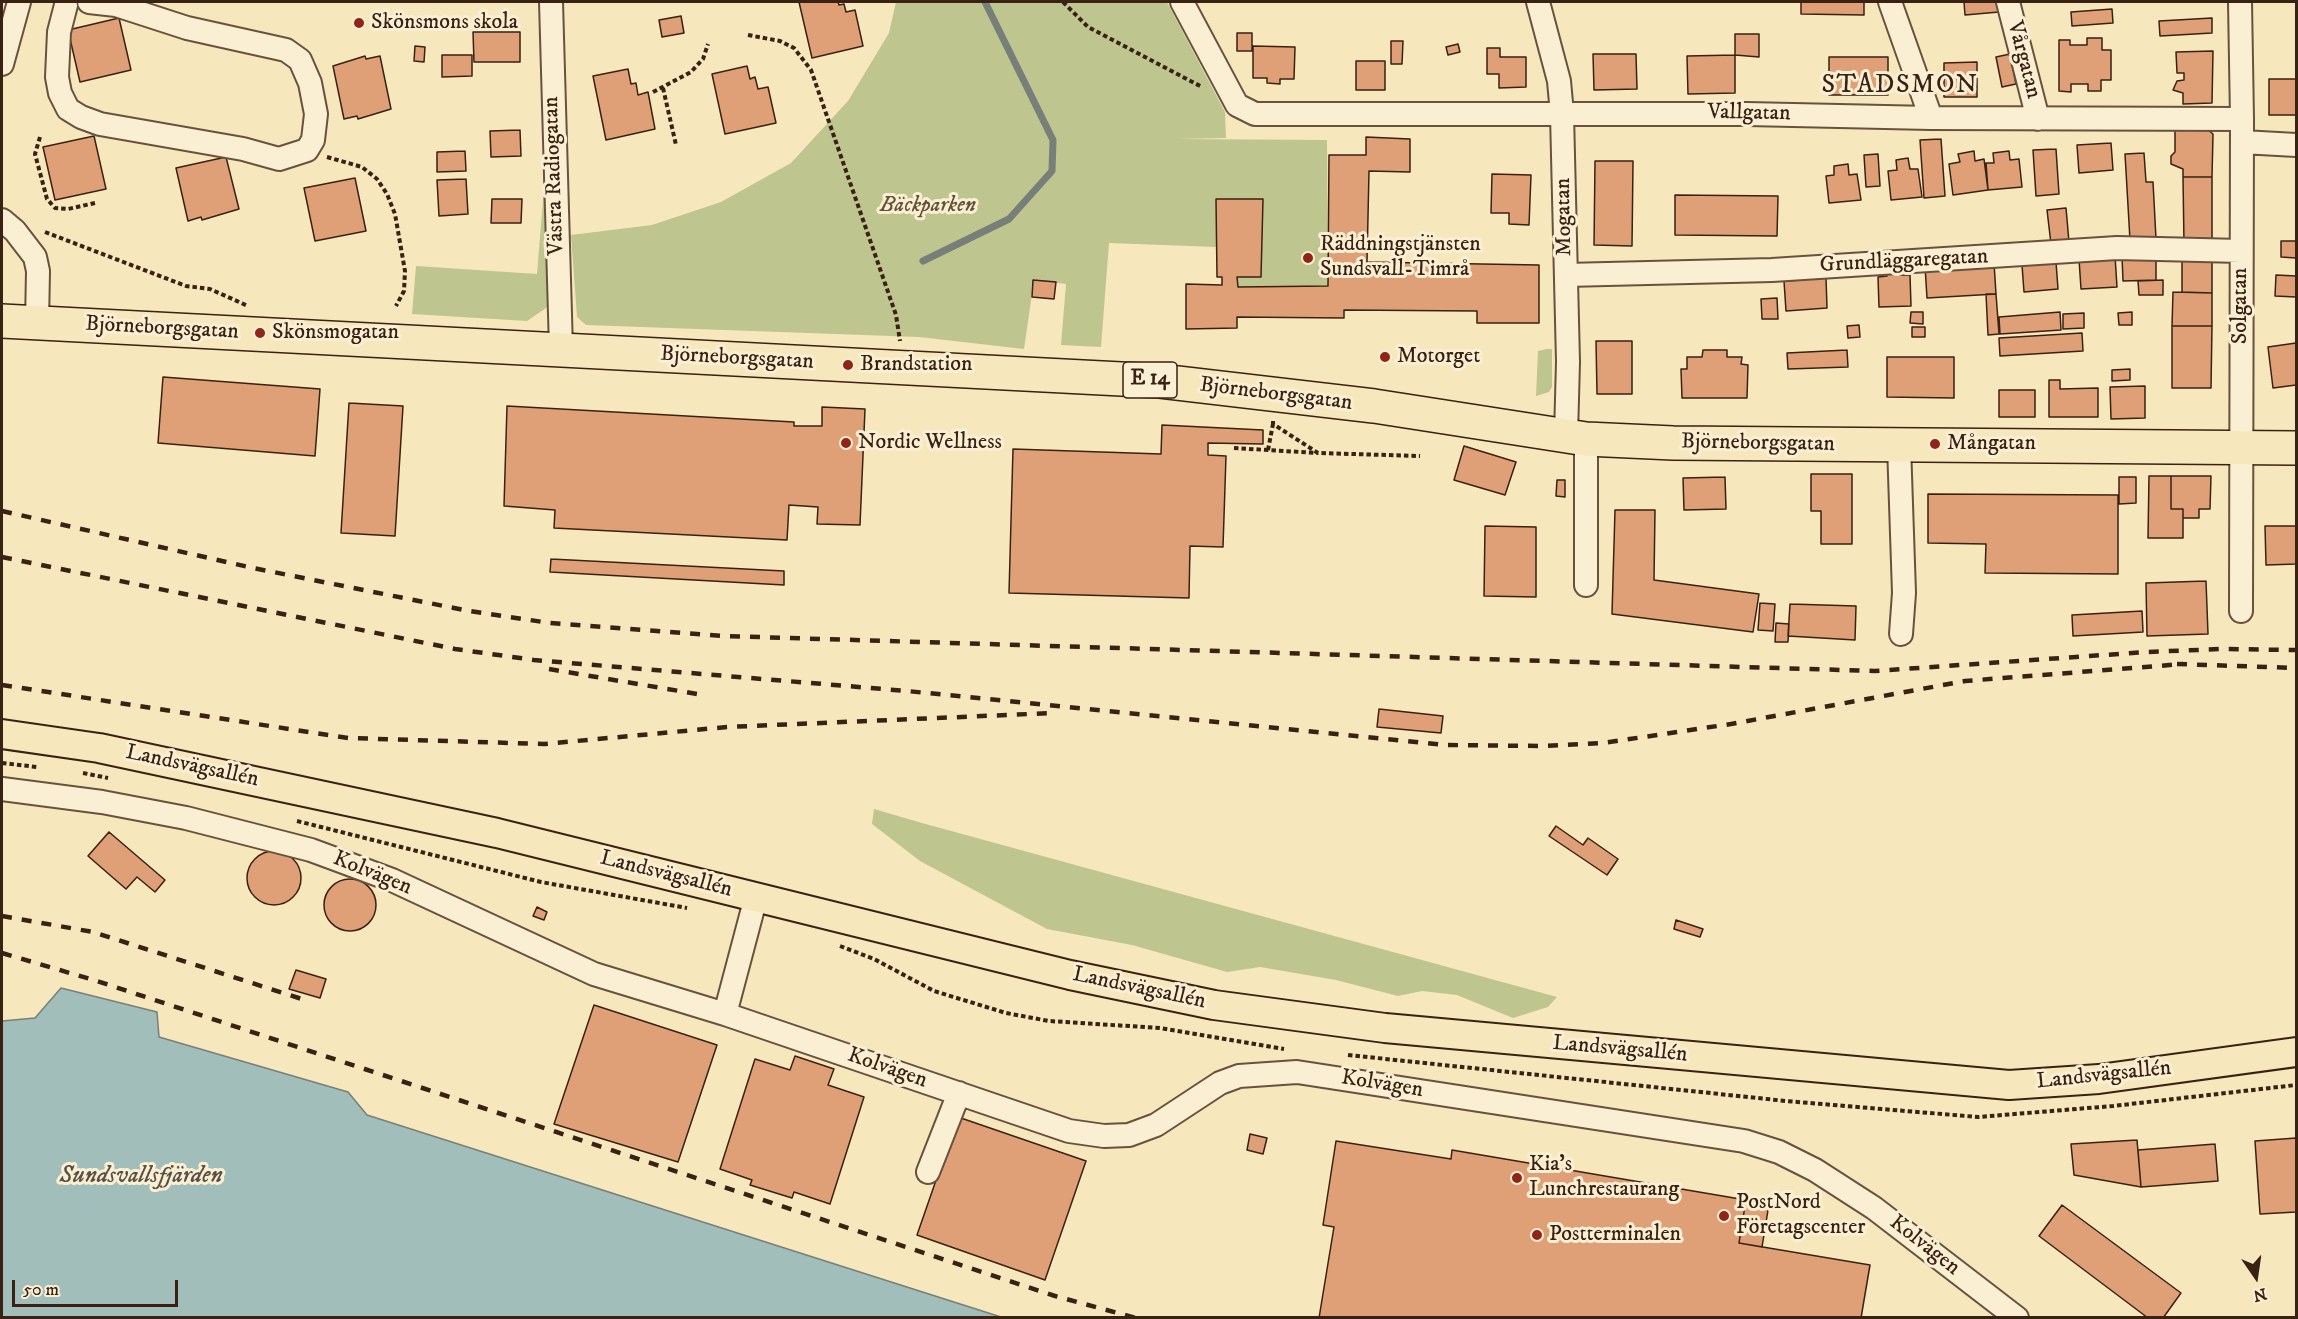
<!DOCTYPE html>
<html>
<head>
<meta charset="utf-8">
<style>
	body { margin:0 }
	#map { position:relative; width:2298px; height:1319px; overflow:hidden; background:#f7e7bc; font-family:"IM FELL DW Pica",serif }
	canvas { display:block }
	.frame { position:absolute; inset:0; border:3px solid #392114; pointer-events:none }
	.north { position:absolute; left:2226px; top:1247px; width:60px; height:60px; -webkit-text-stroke:4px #faefd3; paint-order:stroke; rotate:167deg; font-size:16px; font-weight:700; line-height:24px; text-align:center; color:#392114 }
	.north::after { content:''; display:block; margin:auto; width:21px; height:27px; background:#392114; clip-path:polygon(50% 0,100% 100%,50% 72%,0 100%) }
	.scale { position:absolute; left:12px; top:1280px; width:166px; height:27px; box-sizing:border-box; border:3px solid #392114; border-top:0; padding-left:8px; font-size:18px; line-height:21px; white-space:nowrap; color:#392114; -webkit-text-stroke:4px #faefd3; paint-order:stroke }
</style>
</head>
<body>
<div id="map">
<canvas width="2298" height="1319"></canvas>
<div class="frame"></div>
<div class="north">N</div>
<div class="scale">50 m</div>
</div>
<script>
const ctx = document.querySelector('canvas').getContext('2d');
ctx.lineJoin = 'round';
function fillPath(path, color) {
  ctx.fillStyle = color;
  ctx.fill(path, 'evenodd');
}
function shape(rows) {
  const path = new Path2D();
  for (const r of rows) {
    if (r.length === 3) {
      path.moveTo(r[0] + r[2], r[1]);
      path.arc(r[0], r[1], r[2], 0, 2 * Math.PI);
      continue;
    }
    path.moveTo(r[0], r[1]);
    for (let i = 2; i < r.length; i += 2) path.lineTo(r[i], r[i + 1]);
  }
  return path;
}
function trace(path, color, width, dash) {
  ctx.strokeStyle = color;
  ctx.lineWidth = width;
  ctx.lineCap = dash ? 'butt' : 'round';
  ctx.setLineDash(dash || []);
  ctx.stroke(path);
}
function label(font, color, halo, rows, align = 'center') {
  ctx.font = font + ' "IM FELL DW Pica",serif';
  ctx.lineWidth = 6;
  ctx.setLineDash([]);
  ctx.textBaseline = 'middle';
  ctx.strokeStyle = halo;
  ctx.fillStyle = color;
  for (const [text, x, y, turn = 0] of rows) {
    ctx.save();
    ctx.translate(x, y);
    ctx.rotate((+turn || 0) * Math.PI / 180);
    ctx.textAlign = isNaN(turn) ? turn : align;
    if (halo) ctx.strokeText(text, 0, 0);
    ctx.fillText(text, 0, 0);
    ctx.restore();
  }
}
fillPath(shape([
	[896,2,1167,2,1225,112,1226,138,1176,139,1327,140,1328,286,1238,287,1237,277,1261,277,1263,200,1217,199,1216,247,1109,243,1101,347,1061,345,1066,284,1034,280,1024,349,919,337,586,325,577,317,571,235,652,225,721,202,791,163,848,101,889,33],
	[545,176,549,306,527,321,412,314,416,266,537,274],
	[1547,349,1552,349,1552,387,1549,392,1536,396,1538,351],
	[874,809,922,823,1557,997,1548,1007,1513,1018,1457,995,1422,991,1398,996,1336,980,1260,967,1227,972,1132,945,1047,929,920,861,872,824]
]), '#bec58f');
const water = shape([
	[61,988,157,1012,159,1037,348,1092,367,1115,1001,1317,2,1317,2,1021,35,1018,61,988]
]);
fillPath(water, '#a1beba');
trace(water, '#777f78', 1.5);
trace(shape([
	[923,261,1009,219,1052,171,1053,140,985,2]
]), '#777f78', 7);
const building = shape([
	[799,2,838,2,839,5,844,4,846,12,855,10,863,46,812,58,799,2],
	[1801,2,1864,2,1864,15,1801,14,1801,2],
	[1964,2,1998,2,1999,12,1965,15,1964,2],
	[2112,9,2113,23,2072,26,2071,12,2112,9],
	[681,16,684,33,662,37,659,20,681,16],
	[119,18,131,70,80,82,68,30,119,18],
	[2212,18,2212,33,2160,36,2159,21,2212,18],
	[473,32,520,32,520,62,474,62,473,32],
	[1237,33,1252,33,1252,51,1237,51,1237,33],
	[1735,34,1759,34,1759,57,1735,55,1735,34],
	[2087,38,2102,38,2102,50,2111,50,2111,80,2101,80,2101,91,2088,91,2088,84,2071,84,2071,92,2059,91,2059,40,2070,40,2070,45,2087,45,2087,38],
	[1391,41,1403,41,1402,64,1391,64,1391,41],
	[1458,44,1460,52,1448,55,1446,47,1458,44],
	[415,46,425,47,424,62,414,61,415,46],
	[1253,46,1295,47,1294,79,1280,79,1280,84,1267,83,1267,78,1253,78,1253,46],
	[1487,48,1500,48,1500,57,1526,57,1526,87,1499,88,1499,74,1487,74,1487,48],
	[2213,51,2212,103,2183,104,2183,93,2173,90,2177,81,2184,80,2184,73,2177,73,2176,52,2213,51],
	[1593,54,1636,54,1637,89,1594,90,1593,54],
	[2010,54,2016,84,2002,87,1996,57,2010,54],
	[442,55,472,55,472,76,442,77,442,55],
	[1735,55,1735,93,1688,94,1687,56,1735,55],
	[365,56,366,59,380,56,391,109,358,119,357,116,344,119,333,66,365,56],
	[1829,57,1888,57,1888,95,1829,95,1829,57],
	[1356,61,1385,61,1385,90,1356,90,1356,61],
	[1977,62,1977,97,1944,97,1944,63,1977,62],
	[747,66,750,79,755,77,758,89,768,87,776,123,725,134,712,74,747,66],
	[628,69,631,84,636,83,638,95,648,92,655,129,606,140,593,76,628,69],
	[2269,79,2296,79,2296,115,2269,115,2269,79],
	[2207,129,2213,134,2212,177,2183,177,2183,169,2171,164,2171,156,2175,152,2175,130,2207,129],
	[520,130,521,156,491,157,490,131,520,130],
	[94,136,106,189,55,200,43,147,94,136],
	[1366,137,1410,139,1410,172,1369,171,1367,262,1539,265,1539,323,1477,323,1477,311,1344,310,1344,318,1237,317,1237,328,1186,329,1186,284,1222,285,1222,277,1217,277,1216,199,1263,199,1261,277,1237,277,1238,287,1328,286,1329,155,1366,155,1366,137],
	[1941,139,1945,196,1924,198,1920,140,1941,139],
	[2111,143,2113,170,2079,173,2077,145,2111,143],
	[2056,149,2059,194,2036,196,2033,150,2056,149],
	[465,151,466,171,437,172,437,152,465,151],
	[1974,151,1975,161,1984,159,1988,190,1953,195,1949,164,1960,162,1958,154,1974,151],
	[2009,151,2010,160,2019,159,2022,187,1988,190,1986,163,1994,163,1993,153,2009,151],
	[2144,153,2146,182,2153,182,2156,239,2130,240,2125,154,2144,153],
	[1878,154,1880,186,1866,187,1864,155,1878,154],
	[226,157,239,209,202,220,201,217,188,221,176,168,226,157],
	[1908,158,1910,169,1918,169,1922,197,1891,200,1888,171,1897,170,1896,160,1908,158],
	[1595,161,1633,161,1632,246,1594,245,1595,161],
	[1848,164,1849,175,1857,174,1861,200,1829,203,1826,176,1834,175,1834,166,1848,164],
	[1492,174,1531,175,1529,225,1509,224,1509,213,1491,213,1492,174],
	[2183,177,2212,177,2212,244,2184,244,2183,177],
	[355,178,366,231,315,241,304,188,355,178],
	[466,179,468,214,439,216,437,180,466,179],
	[1675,195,1778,196,1777,236,1675,235,1675,195],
	[492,199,522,199,521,223,491,223,492,199],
	[2066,208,2069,242,2051,244,2047,210,2066,208],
	[2281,241,2296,241,2296,258,2281,257,2281,241],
	[2156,255,2156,280,2123,281,2122,256,2156,255],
	[2115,256,2117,287,2081,289,2079,259,2115,256],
	[2182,256,2212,256,2212,293,2182,292,2182,256],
	[2056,262,2058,289,2024,292,2022,265,2056,262],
	[1994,263,1996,294,1927,298,1925,266,1994,263],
	[1899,268,1900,275,1910,275,1911,306,1879,307,1878,277,1887,276,1886,269,1899,268],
	[1815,274,1816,279,1826,278,1827,308,1786,311,1784,281,1803,280,1802,275,1815,274],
	[2276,275,2296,276,2296,297,2275,296,2276,275],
	[1033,280,1056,282,1054,299,1032,297,1033,280],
	[2163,280,2163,295,2139,295,2138,281,2163,280],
	[2173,292,2212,293,2212,326,2172,326,2173,292],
	[1986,294,1996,294,1999,334,1988,335,1986,294],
	[1777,298,1778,319,1762,319,1761,299,1777,298],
	[1911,312,1923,312,1923,324,1910,323,1911,312],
	[2060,312,2061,330,2000,334,1999,317,2060,312],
	[2132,312,2132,325,2119,325,2118,313,2132,312],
	[2084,313,2084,328,2063,329,2063,314,2084,313],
	[1859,325,1860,337,1848,338,1847,326,1859,325],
	[2172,326,2212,326,2211,388,2172,388,2172,326],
	[1912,327,1925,327,1925,337,1912,337,1912,327],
	[2082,333,2083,351,2000,356,1999,338,2082,333],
	[1596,341,1632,341,1632,394,1597,394,1596,341],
	[2296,343,2296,385,2273,388,2268,347,2296,343],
	[1703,350,1727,350,1727,357,1742,357,1741,364,1748,365,1747,398,1682,398,1681,369,1687,369,1687,357,1702,357,1703,350],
	[1847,350,1848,367,1788,369,1787,353,1847,350],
	[1887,357,1954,357,1954,398,1887,397,1887,357],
	[2130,369,2130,380,2112,381,2112,370,2130,369],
	[163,377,320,389,315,456,158,443,163,377],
	[2049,380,2060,380,2060,389,2098,388,2098,417,2049,417,2049,380],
	[2145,386,2145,418,2111,419,2110,387,2145,386],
	[1999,390,2035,390,2035,417,1999,417,1999,390],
	[349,403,403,406,395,536,341,533,349,403],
	[507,406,794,422,794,426,822,426,822,407,865,409,860,525,817,524,818,507,789,505,787,540,554,528,555,510,504,506,507,406],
	[1162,425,1263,430,1263,444,1208,443,1208,455,1226,456,1223,547,1190,546,1189,598,1009,593,1013,449,1161,454,1162,425],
	[1464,446,1516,462,1505,495,1454,480,1464,446],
	[1811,474,1852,474,1852,544,1821,544,1821,511,1811,511,1811,474],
	[2149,476,2171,476,2171,509,2183,509,2183,538,2148,538,2149,476],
	[2171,476,2211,476,2210,509,2199,509,2199,518,2183,518,2183,509,2171,509,2171,476],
	[1725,477,1726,509,1684,510,1683,478,1725,477],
	[2119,477,2136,477,2136,503,2119,504,2119,477],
	[1557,480,1565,480,1565,497,1556,496,1557,480],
	[1928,494,2118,495,2118,574,1985,573,1986,544,1928,543,1928,494],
	[1615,510,1655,510,1654,580,1759,594,1753,632,1612,614,1615,510],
	[1485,526,1536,527,1536,597,1484,596,1485,526],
	[2265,526,2296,526,2296,564,2266,565,2265,526],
	[551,559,784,571,784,585,550,572,551,559],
	[2206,581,2208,634,2147,636,2146,583,2206,581],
	[1760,603,1775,604,1773,631,1758,630,1760,603],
	[1790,604,1856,606,1855,640,1788,636,1790,604],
	[2142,611,2143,632,2073,636,2072,615,2142,611],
	[1776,623,1789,624,1788,642,1775,642,1776,623],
	[1379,709,1443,716,1441,733,1377,727,1379,709],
	[1556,826,1583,845,1588,838,1618,859,1607,875,1549,836,1556,826],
	[109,832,165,880,155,892,137,877,126,889,88,856,109,832],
	[274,878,27],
	[350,905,26],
	[537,907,547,912,544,920,533,916,537,907],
	[1676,920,1703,929,1700,937,1674,929,1676,920],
	[296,970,326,979,320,998,289,989,296,970],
	[594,1005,717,1045,678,1162,554,1124,594,1005],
	[795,1056,834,1069,828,1085,864,1097,830,1204,794,1192,792,1198,750,1185,752,1180,720,1169,755,1059,790,1070,795,1056],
	[958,1117,1086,1161,1045,1280,917,1235,958,1117],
	[1250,1134,1267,1138,1263,1154,1247,1150,1250,1134],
	[2296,1138,2296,1212,2260,1214,2255,1141,2296,1138],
	[2137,1140,2141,1187,2074,1175,2071,1144,2137,1140],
	[1336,1141,1451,1159,1452,1150,1746,1200,1739,1243,1870,1265,1861,1318,1319,1318,1334,1227,1323,1225,1336,1141],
	[2215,1144,2218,1181,2141,1187,2138,1150,2215,1144],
	[1746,1200,1769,1204,1762,1247,1739,1243,1746,1200],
	[2062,1205,2181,1293,2163,1318,2148,1318,2039,1236,2062,1205]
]);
fillPath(building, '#e0a077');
trace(building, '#392114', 1.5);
const minor = shape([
	[551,2,561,349],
	[1182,2,1237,105,1255,114,1747,114,1931,118,2242,119],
	[1538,2,1559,81,1562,114,1568,362,1566,435],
	[1890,2,1931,118],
	[2008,2,2038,119],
	[2240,2,2242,119,2241,611],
	[66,5,59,32,57,77,60,93,68,109,81,117,100,124,243,149,279,159,307,150,313,140,316,114,310,83,300,60,286,50,187,28,116,5,89,2],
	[2,64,19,2],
	[2242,142,2296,145],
	[2,220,15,231,35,257,38,271,37,323],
	[1566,275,1772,270,2117,248,2241,251],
	[1586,439,1586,585],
	[1899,445,1904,593,1901,634],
	[2,789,102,802,186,818,311,850,392,880,594,974,725,1014,1069,1131,1104,1136,1129,1135,1156,1125,1220,1083,1239,1076,1297,1072,1744,1141,1779,1152,1815,1170,1874,1208,2017,1318],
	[725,1014,756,897],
	[928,1172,959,1093]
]);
const major = shape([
	[2,734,99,748,497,833,1070,975,1214,1005,1385,1028,2009,1085,2099,1079,2296,1052]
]);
const highway = shape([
	[2,321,1160,381,1374,406,1586,439,1673,443,2296,448]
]);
trace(minor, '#68523e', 26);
trace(major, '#392114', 32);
trace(highway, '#392114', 36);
trace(shape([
	[1063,2,1088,27,1202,87],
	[748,35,780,41,794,48,811,70,896,315,900,341],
	[663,88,676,145],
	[653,92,691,72,703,59,708,44],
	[40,137,35,154,47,199,55,208,68,209,95,203],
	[327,157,362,167,377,179,387,194,395,214,405,271,404,291,396,306],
	[45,232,186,286,210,289,248,306],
	[1273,421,1273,424,1318,453,1420,456],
	[1234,448,1317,453],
	[1268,450,1273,424],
	[2,763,37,767],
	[83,773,108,778],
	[297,821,541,882,687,908],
	[840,946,874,959,934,991,1006,1013,1049,1021,1160,1028,1284,1049],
	[1348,1055,1786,1101,1978,1117,2113,1106,2296,1085]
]), '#392114', 4, [4.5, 3]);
trace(minor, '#faefd3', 22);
trace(major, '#f7e7bc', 28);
trace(highway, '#f7e7bc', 33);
trace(shape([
	[2,511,253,568,469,611,550,623,723,636,1875,671,2147,652,2221,649,2296,650],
	[2,557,455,649,534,660,907,691,1446,745,1542,746,1603,743,1731,724,1965,681,2183,664],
	[2177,664,2296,668],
	[549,669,697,694],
	[2,685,348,738,544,744,727,727,1053,713],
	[2,916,93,932,308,1001],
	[2,953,97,981,1055,1296,1136,1318]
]), '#392114', 4.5, [10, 10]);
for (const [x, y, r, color] of [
	[359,23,6,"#8f2418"],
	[1308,258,6,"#8f2418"],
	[260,333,6,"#8f2418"],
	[1385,357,6,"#8f2418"],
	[848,365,6,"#8f2418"],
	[846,443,6,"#8f2418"],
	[1935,444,6,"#8f2418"],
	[1517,1178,6,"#8f2418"],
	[1724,1216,6,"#8f2418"],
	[1537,1235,6,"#8f2418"]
]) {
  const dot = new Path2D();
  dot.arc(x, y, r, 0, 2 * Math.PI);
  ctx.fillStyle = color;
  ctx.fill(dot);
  trace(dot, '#faefd3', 2);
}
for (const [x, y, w] of [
	[1150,380,54]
]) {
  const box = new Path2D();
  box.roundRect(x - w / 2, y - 18, w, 36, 4.5);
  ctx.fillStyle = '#faefd3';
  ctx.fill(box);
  trace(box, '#392114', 1.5);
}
label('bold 21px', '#392114', null, [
	["E 14",1150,380]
]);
label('22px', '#392114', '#faefd3', [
	["Skönsmons skola",371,23],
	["Räddningstjänsten",1320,245],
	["Sundsvall-Timrå",1320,270],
	["Skönsmogatan",272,333],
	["Motorget",1397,357],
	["Brandstation",860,365],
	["Nordic Wellness",858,443],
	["Mångatan",1947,444],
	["Kia's",1529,1165],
	["Lunchrestaurang",1529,1190],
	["PostNord",1736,1203],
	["Företagscenter",1736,1228],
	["Postterminalen",1549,1235]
], 'left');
label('22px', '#392114', '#faefd3', [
	["Vårgatan",2023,60,75],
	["Vallgatan",1749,114,1],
	["Västra Radiogatan",555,176,-92],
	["Mogatan",1565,217,-91],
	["Grundläggaregatan",1904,262,-3],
	["Solgatan",2241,306,-90],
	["Björneborgsgatan",162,329,3],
	["Björneborgsgatan",737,359,3],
	["Björneborgsgatan",1276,395,7],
	["Björneborgsgatan",1758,444,1],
	["Landsvägsallén",192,767,12],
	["Kolvägen",372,874,22],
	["Landsvägsallén",666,875,14],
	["Landsvägsallén",1139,989,12],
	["Landsvägsallén",1620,1050,5],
	["Kolvägen",887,1069,19],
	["Landsvägsallén",2104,1076,-6],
	["Kolvägen",1382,1085,9],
	["Kolvägen",1924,1246,38]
]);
label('italic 22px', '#615239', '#faefd3', [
	["Bäckparken",928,206]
]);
label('italic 24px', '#585046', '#faefd3', [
	["Sundsvallsfjärden",141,1177]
]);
ctx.letterSpacing = '1.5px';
label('26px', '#392114', '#faefd3', [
	["STADSMON",1900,87]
]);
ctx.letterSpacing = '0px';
</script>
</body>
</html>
